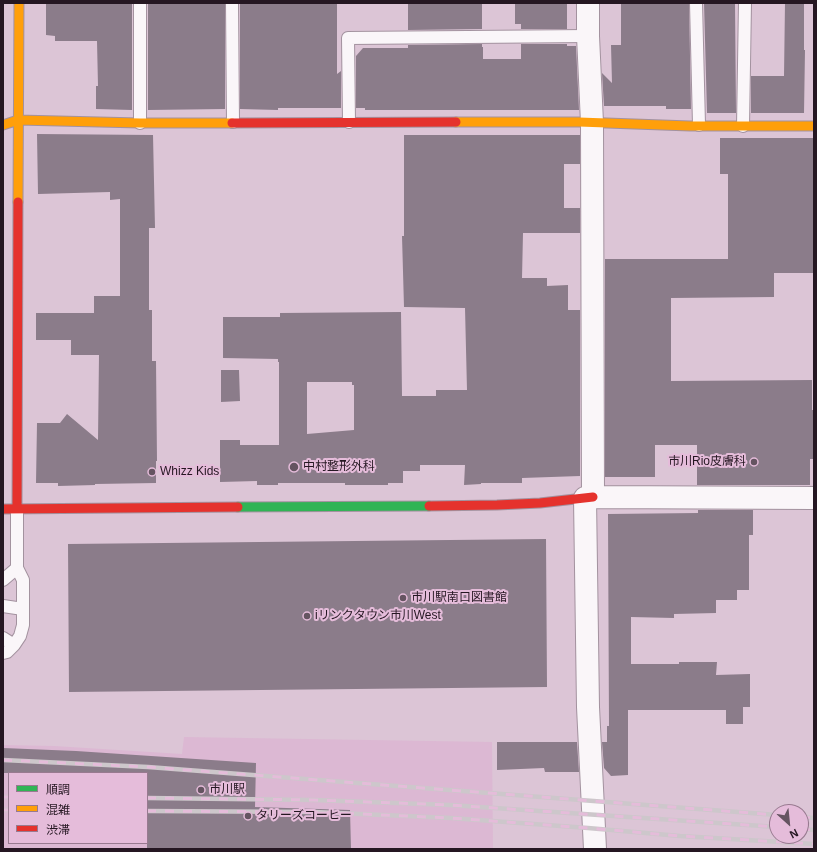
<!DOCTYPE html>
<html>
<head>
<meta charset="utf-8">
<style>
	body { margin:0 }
	#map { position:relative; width:817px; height:852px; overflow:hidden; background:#dcc5d6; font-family:Arial,"Noto Sans JP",sans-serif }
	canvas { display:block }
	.frame { position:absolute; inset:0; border:4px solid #251722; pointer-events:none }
	.legend { position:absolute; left:8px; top:772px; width:140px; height:72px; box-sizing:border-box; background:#e5bcda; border:1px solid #987a90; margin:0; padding:5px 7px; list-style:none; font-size:12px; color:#251722 }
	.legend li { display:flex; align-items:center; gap:8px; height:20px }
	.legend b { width:20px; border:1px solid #987a90 }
	.north { position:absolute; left:769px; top:804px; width:40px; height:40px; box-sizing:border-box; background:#e5bcda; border:1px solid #987a90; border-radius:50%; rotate:153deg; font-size:11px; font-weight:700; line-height:16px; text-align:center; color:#251722 }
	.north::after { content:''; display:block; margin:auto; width:14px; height:18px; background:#655461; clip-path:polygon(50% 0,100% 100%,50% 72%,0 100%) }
</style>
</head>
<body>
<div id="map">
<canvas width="817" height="852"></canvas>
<div class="frame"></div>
<ul class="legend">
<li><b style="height:5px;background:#30b455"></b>順調</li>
<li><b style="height:5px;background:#ff9f0a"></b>混雑</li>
<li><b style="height:5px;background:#e5322d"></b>渋滞</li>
</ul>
<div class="north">N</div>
</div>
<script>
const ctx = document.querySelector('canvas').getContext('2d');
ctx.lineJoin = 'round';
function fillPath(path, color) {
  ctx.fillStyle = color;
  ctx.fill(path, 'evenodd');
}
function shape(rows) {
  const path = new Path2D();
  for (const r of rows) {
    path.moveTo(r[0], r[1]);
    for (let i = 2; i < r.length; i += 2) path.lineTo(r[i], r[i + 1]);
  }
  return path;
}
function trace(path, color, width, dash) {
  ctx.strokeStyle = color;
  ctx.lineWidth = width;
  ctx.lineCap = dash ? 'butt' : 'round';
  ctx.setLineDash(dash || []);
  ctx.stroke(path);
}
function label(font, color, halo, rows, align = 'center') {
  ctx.font = font + ' Arial,"Noto Sans JP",sans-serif';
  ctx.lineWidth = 4;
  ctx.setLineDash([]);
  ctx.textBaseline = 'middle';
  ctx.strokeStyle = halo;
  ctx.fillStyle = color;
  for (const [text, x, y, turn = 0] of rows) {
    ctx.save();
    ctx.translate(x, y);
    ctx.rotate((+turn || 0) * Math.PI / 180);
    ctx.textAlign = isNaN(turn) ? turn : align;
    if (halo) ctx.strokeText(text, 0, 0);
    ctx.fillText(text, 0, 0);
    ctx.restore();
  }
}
fillPath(shape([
	[184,737,492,742,493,849,3,849,3,745,54,746,182,754],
	[9,773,147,773,147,843,9,843]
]), '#dcb8d3');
fillPath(shape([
	[46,3,132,3,132,110,96,109,96,86,98,86,97,41,55,41,55,36,46,35],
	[148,3,225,3,225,109,148,110],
	[240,3,337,3,337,74,341,71,341,108,278,108,278,110,240,109],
	[408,3,482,3,482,29,408,30],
	[515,3,567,3,567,29,521,29,521,24,515,24],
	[621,3,689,3,691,109,666,109,666,106,604,106,602,73,612,83,611,45,621,45],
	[704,3,735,3,736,113,707,113],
	[785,3,804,3,804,50,805,50,804,113,751,113,751,76,784,76],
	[482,44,482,47,483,47,483,59,521,59,521,44,567,44,567,46,576,46,579,110,365,110,365,108,356,108,356,56,363,48,408,48,408,45],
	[37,134,153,135,155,228,149,228,149,310,152,310,152,361,156,361,157,461,156,461,156,483,95,484,95,485,58,486,58,483,36,483,37,423,60,423,67,414,98,440,99,355,71,355,71,340,36,340,36,313,94,313,94,296,120,296,120,199,110,200,110,192,38,194],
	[404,135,580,135,580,164,564,164,564,208,580,208,580,233,523,233,522,278,547,278,547,286,568,285,568,310,580,310,580,476,522,478,522,483,481,483,481,484,464,485,465,465,420,465,420,471,403,471,403,483,388,483,388,485,345,485,345,483,278,483,278,485,257,485,257,481,220,482,220,440,240,440,240,445,279,445,279,362,278,362,278,359,223,358,223,317,280,317,280,313,401,312,402,396,436,396,436,390,467,390,465,308,404,307,402,236,404,236],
	[307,382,352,382,352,385,354,385,354,430,307,434],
	[720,138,814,138,814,273,774,273,774,297,671,298,671,381,812,380,812,410,814,410,814,459,810,459,810,485,697,485,697,445,655,445,655,477,605,477,605,259,728,259,728,174,720,174],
	[221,370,239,370,240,401,221,402],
	[698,510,753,510,753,535,749,535,749,590,737,590,737,600,716,600,716,613,674,614,674,618,631,617,631,664,679,664,679,662,717,662,716,675,750,674,750,707,743,707,743,724,726,724,726,710,628,710,628,775,611,776,604,768,602,742,607,742,607,726,609,726,608,514,698,513],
	[546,539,547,687,69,692,68,544],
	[497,742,577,742,579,772,545,772,544,768,497,770],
	[3,748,76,751,256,763,255,807,350,810,351,849,147,849,147,773,3,773]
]), '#8b7c8a');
const lane = shape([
	[232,3,233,122],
	[696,3,699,125],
	[349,122,348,38,588,36],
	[140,123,140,3],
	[743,126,745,3],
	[3,580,17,568],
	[3,606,23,609],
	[3,638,14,645],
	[3,653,7,652,14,645,20,636,23,625,23,580,17,568,17,509]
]);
const street = shape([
	[588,3,588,36,592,123,593,497,814,498],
	[585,498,588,707,595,849]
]);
const fast = shape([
	[238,507,429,506]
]);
const slow = shape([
	[456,122,579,122,690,126,814,126],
	[3,125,18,120,140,123,232,123],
	[18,202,19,3]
]);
const jam = shape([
	[232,123,456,122],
	[429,506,497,505,540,503,593,497],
	[3,509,238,507],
	[17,509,18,202]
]);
trace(lane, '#a3929f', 14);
trace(street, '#a3929f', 24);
trace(fast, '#a3929f', 11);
trace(slow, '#a3929f', 11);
trace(jam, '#a3929f', 11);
trace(lane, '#faf6f9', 12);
trace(street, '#faf6f9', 22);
trace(fast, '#30b455', 9);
trace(slow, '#ff9f0a', 9);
trace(jam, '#e5322d', 9);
const rail = shape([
	[3,760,148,767,777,815],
	[3,797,9,797],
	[147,798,314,800,450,805,777,827],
	[3,810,9,810],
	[147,811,315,812,451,818,588,828,680,836,814,844],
	[801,817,814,818],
	[801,829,814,830]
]);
trace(rail, '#cdc7cb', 4.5);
trace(rail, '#e5bcda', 3, [9]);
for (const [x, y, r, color] of [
	[754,462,4,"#655461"],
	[294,467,5,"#655461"],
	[152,472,4,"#655461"],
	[403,598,4,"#655461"],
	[307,616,4,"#655461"],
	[201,790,4,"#655461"],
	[248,816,4,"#655461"]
]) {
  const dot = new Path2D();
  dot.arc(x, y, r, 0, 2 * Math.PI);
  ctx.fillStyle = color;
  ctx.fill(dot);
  trace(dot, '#e5bcda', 1.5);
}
label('12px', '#251722', '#e5bcda', [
	["市川Rio皮膚科",746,462,"right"],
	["中村整形外科",303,467],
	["Whizz Kids",160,472],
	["市川駅南口図書館",411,598],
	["iリンクタウン市川West",315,616],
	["市川駅",209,790],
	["タリーズコーヒー",256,816]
], 'left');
</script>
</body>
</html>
